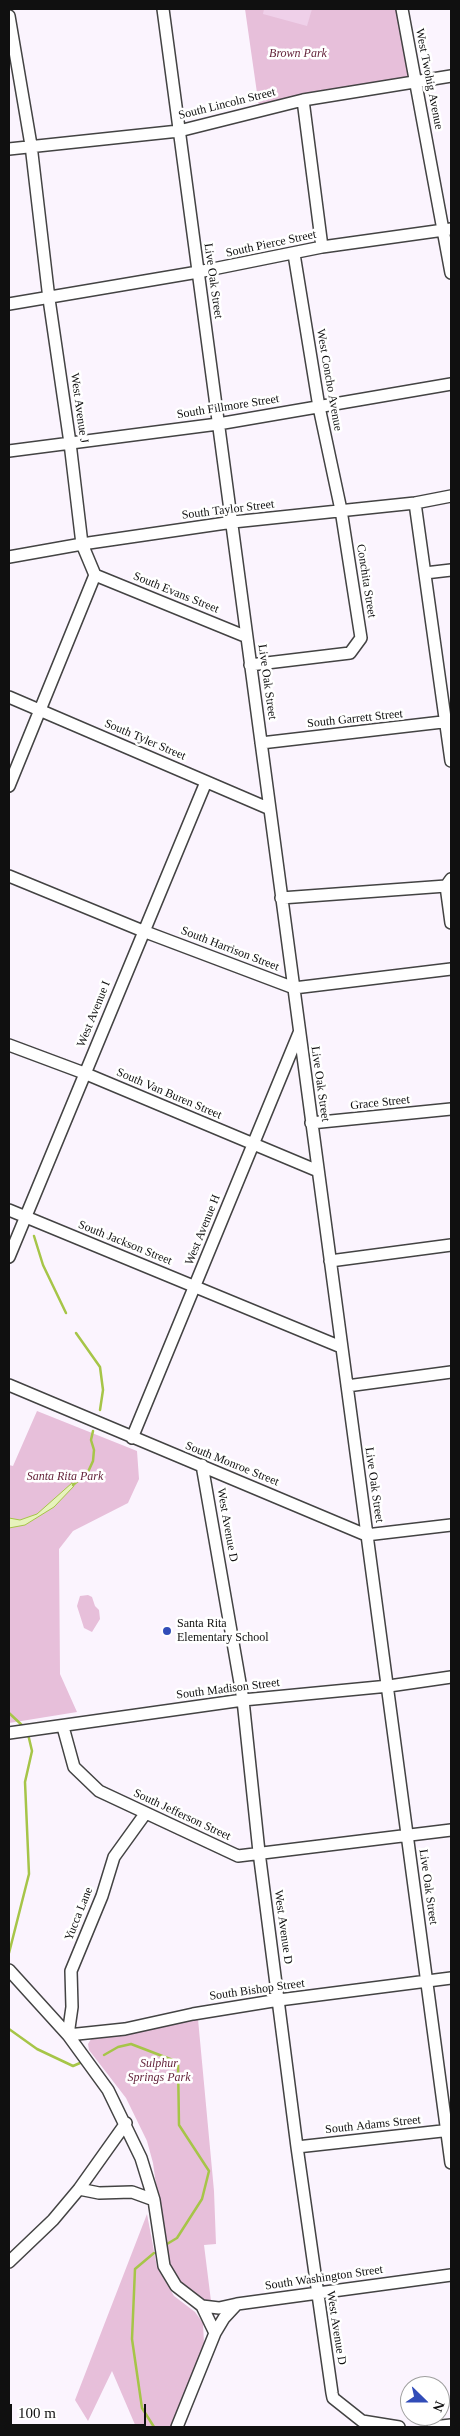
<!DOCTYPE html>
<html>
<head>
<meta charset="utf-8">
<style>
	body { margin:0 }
	#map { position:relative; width:460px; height:2436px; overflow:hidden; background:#fbf4fe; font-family:Georgia,serif }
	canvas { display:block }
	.frame { position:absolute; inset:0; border:10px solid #101010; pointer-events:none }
	.north { position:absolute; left:400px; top:2376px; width:50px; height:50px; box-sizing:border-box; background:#fff; border:1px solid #9f9f9f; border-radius:50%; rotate:112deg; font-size:14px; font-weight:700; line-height:20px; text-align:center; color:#101010 }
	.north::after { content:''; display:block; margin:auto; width:18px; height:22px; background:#314cb8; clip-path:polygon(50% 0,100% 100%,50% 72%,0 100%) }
	.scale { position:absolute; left:10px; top:2404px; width:136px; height:22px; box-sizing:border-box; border:2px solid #101010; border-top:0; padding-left:6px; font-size:15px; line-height:18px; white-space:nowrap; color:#101010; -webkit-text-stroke:4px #fff; paint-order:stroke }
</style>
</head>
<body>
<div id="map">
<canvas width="460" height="2436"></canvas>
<div class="frame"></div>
<div class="north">N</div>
<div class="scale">100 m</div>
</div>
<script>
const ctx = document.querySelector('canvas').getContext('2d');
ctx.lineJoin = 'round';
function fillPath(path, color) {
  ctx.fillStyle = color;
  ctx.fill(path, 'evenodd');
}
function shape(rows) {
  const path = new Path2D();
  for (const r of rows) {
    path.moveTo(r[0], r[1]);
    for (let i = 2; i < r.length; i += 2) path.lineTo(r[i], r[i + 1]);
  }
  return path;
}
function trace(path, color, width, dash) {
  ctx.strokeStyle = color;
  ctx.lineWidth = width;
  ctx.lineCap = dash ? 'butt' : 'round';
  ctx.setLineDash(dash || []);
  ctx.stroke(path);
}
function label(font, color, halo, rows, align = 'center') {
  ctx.font = font + ' Georgia,serif';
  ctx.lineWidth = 5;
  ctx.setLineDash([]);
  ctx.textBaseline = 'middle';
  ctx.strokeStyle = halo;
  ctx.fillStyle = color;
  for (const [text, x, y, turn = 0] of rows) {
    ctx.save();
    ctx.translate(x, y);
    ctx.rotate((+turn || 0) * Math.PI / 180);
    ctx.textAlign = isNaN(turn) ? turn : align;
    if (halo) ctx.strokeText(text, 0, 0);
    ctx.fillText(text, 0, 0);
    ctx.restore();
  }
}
fillPath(shape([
	[245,9,398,9,411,78,259,107],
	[37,1411,137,1451,139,1479,128,1503,73,1531,59,1549,60,1674,77,1712,9,1723,9,1465,13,1466],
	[88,1595,92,1597,95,1606,99,1610,100,1619,92,1632,84,1628,77,1606,80,1596],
	[198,2019,214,2191,216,2244,204,2245,211,2301,202,2300,184,2287,170,2265,164,2241,153,2163,147,2141,126,2098,89,2050,88,2044,93,2036,135,2033],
	[147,2214,157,2267,174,2296,195,2312,203,2323,204,2344,171,2427,136,2427,112,2371,88,2421,75,2400]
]), '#e7bfda');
fillPath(shape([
	[264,9,312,9,307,26,263,14]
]), '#efd0e9');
const water = shape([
	[72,1483,74,1486,54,1507,25,1525,9,1528,9,1518,20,1520,37,1514,72,1483]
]);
fillPath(water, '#e7f3bc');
trace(water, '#a6c548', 1);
trace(shape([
	[34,1236,43,1265,66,1313],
	[76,1333,100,1367,103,1390,100,1410],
	[73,1485,88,1472,93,1461,94,1450,91,1440,93,1431],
	[9,1713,24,1727],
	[9,1953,29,1874,25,1782,32,1751,28,1734],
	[9,2029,37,2049,73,2066,80,2063],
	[104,2055,118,2047,131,2044,178,2062,179,2125,209,2171,202,2199,177,2238,167,2244],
	[154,2253,135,2269,132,2339,142,2408,154,2427]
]), '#a6c548', 2.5);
const minor = shape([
	[163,9,451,2163],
	[402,9,451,273],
	[9,16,31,145,49,299,70,443,82,544,95,575,9,786],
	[303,100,322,247],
	[9,149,179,131,303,100,451,76],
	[9,304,198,272,322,247,451,229],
	[9,451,218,424,451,384],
	[415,503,451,761],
	[9,557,82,544,233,522,415,503,451,496],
	[425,573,451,570],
	[95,575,247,637],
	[250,665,350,653,361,638,341,510,319,407,294,254],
	[9,697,270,809],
	[261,743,451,721],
	[9,876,143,931,294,988,451,969],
	[451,879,446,886,451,923],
	[281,898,446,886],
	[9,1045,84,1073,318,1171],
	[311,1123,451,1109],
	[9,1210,341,1347],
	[9,1257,206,782],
	[330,1261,451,1245],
	[9,1385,366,1535,451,1525],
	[347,1386,451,1372],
	[132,1438,299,1033],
	[202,1465,243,1700,259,1852,297,2147,332,2393,333,2398,362,2421,399,2427],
	[63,1727,74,1767,99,1791,238,1856,451,1830],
	[9,1733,243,1700,389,1686,451,1677],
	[145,1814,114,1857,102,1896,71,1971,72,2007,68,2035,125,2029,193,2014,279,2000,451,1978],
	[9,1970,68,2035,108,2090,141,2158,154,2200,164,2266,176,2286,202,2306,215,2333],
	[297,2147,451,2130],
	[79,2189,99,2193,132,2192,154,2200],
	[9,2262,53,2220,79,2189,126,2123],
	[202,2306,219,2308,237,2304],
	[177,2427,215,2333,224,2318,237,2304,451,2275],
	[433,2427,451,2425]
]);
trace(minor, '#434343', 14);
trace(minor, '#fff', 11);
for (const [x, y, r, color] of [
	[167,1631,5,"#314cb8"]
]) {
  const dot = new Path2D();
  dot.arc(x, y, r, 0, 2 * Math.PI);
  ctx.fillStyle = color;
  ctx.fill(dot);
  trace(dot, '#fff', 2);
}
label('italic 12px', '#65243b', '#fff', [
	["Brown Park",298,54],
	["Santa Rita Park",65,1477],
	["Sulphur",159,2064],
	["Springs Park",159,2078]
]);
label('12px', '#101010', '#fff', [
	["West Twohig Avenue",429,79,79],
	["South Lincoln Street",227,104,-14],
	["South Pierce Street",271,244,-12],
	["Live Oak Street",213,281,82],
	["West Concho Avenue",329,380,80],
	["South Fillmore Street",228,407,-9],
	["West Avenue J",79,408,82],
	["South Taylor Street",228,510,-7],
	["Conchita Street",366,581,81],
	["South Evans Street",176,593,22],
	["Live Oak Street",267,682,82],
	["South Garrett Street",355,719,-6],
	["South Tyler Street",145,740,23],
	["South Harrison Street",230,949,21],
	["West Avenue I",94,1014,-68],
	["Live Oak Street",320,1084,82],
	["South Van Buren Street",169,1094,23],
	["Grace Street",380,1103,-6],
	["West Avenue H",203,1230,-68],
	["South Jackson Street",125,1243,22],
	["South Monroe Street",232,1464,22],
	["Live Oak Street",374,1485,82],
	["West Avenue D",227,1525,80],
	["South Madison Street",228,1689,-7],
	["South Jefferson Street",182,1815,25],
	["Live Oak Street",428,1887,82],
	["Yucca Lane",79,1914,-68],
	["West Avenue D",283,1927,82],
	["South Bishop Street",257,1990,-8],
	["South Adams Street",373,2125,-6],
	["South Washington Street",324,2278,-8],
	["West Avenue D",336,2328,81]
]);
label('12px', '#101010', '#fff', [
	["Santa Rita",177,1624],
	["Elementary School",177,1638]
], 'left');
</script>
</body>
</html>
